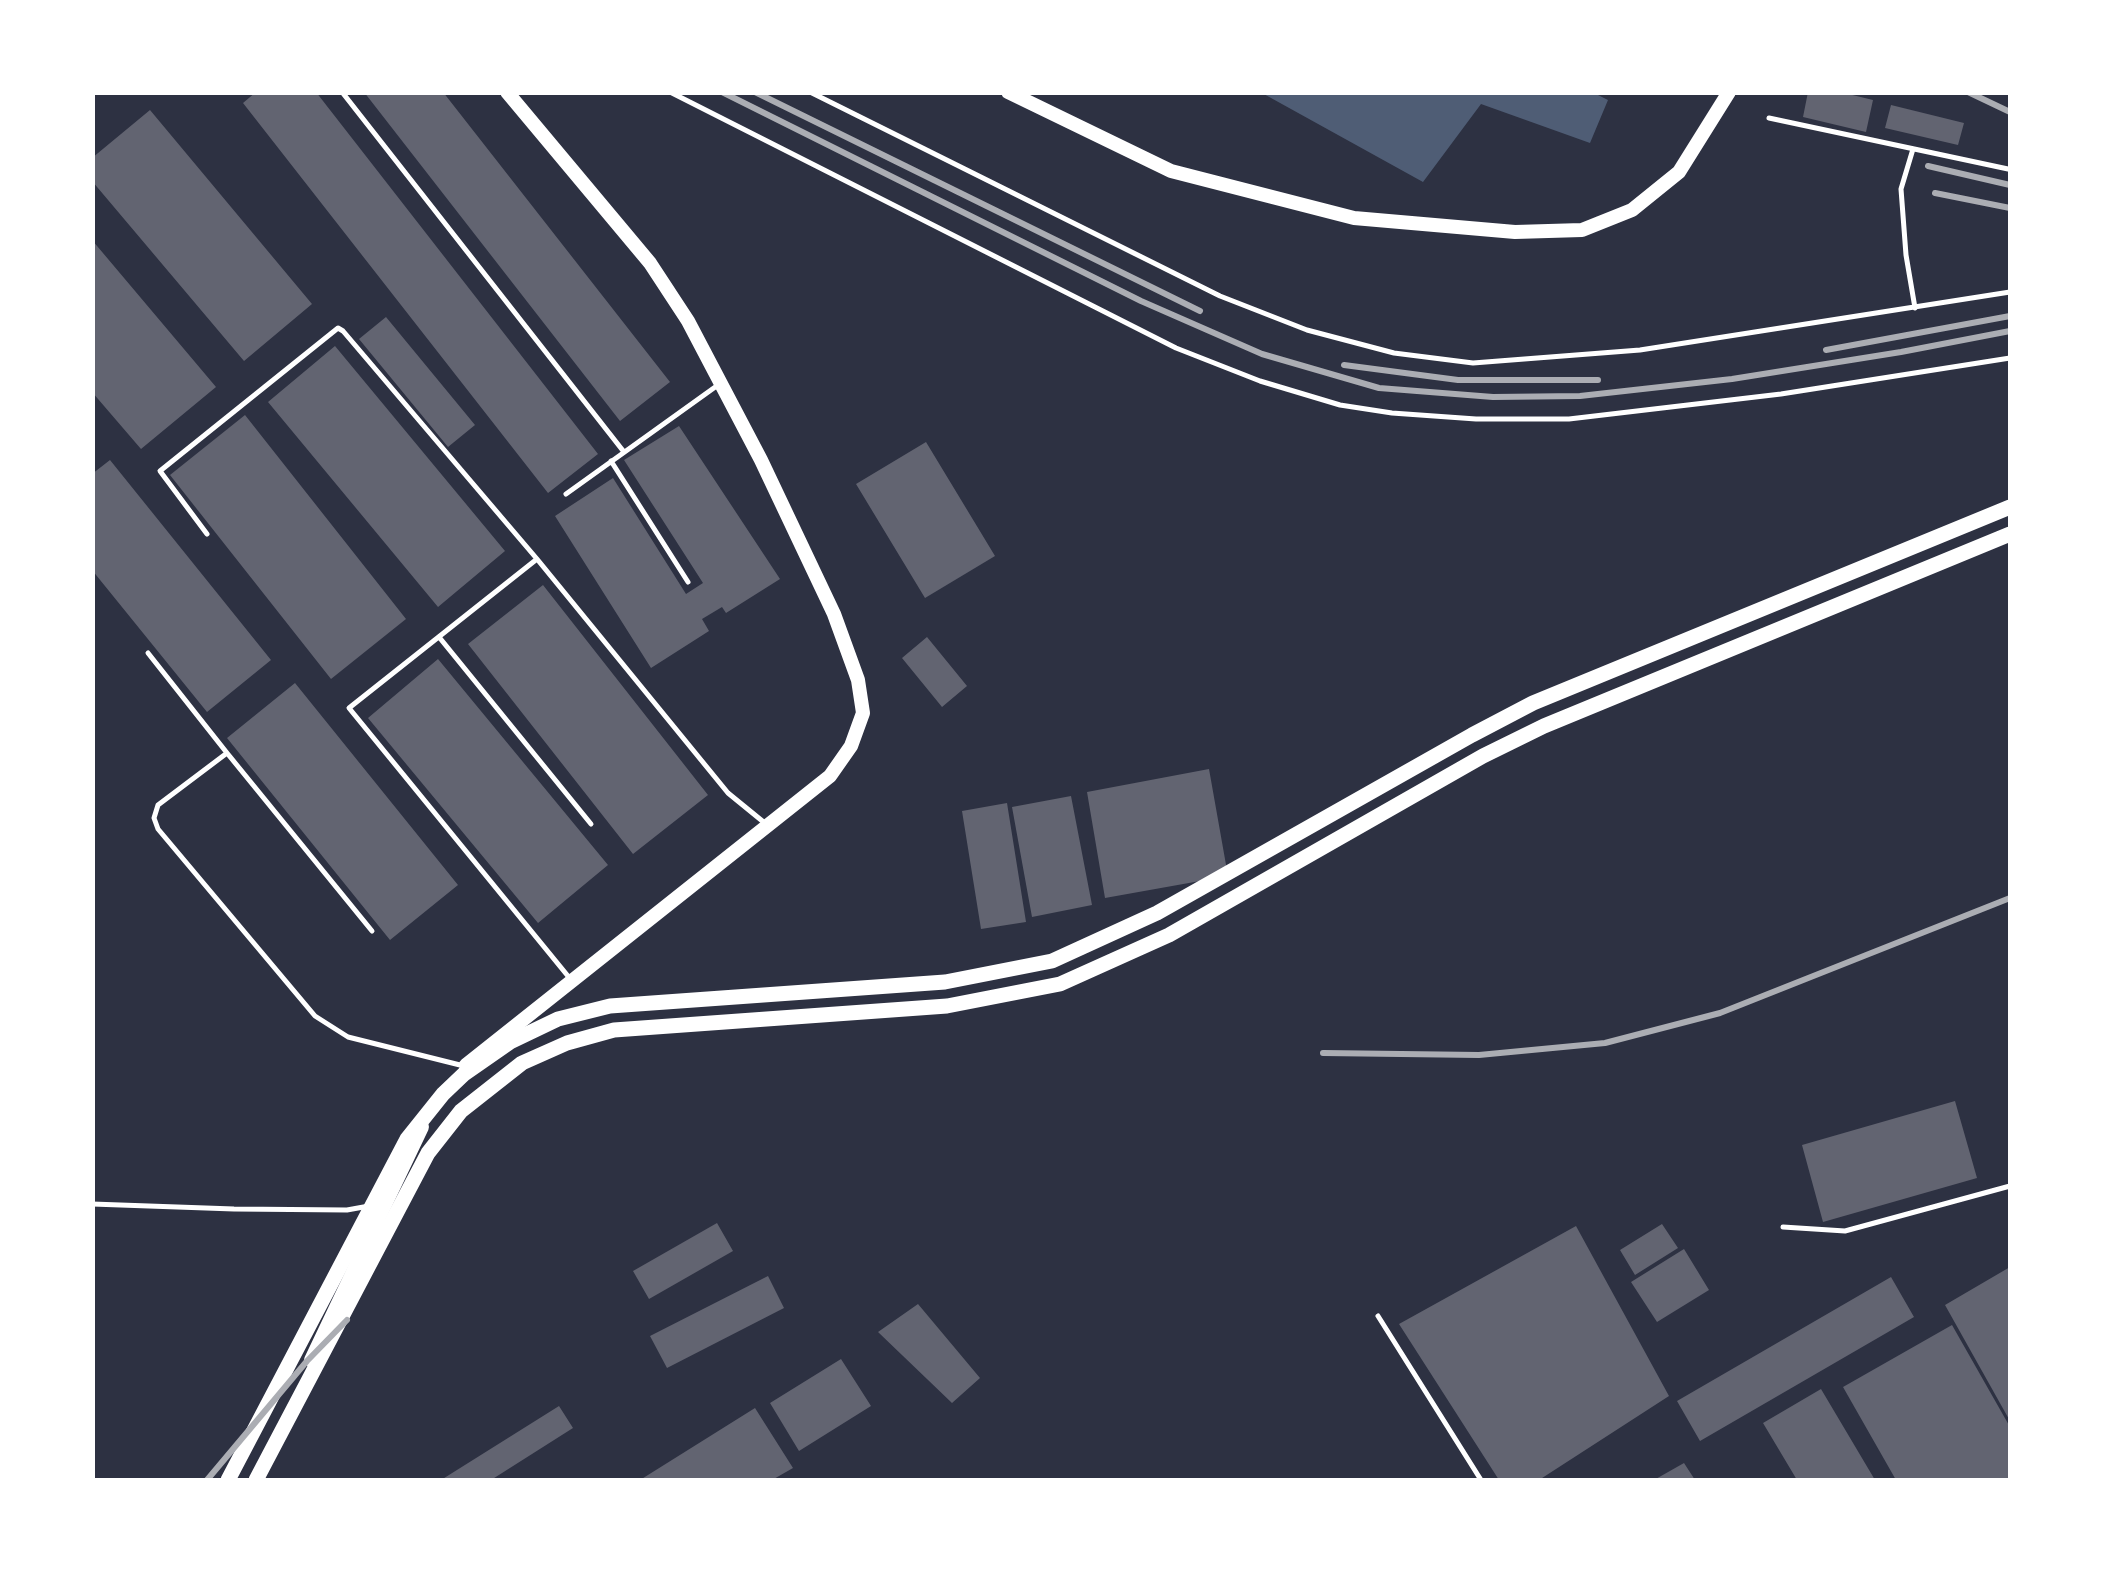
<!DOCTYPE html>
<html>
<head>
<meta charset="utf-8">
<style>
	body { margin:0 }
	#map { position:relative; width:2103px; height:1573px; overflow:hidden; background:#2d3142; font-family:"DejaVu Sans",sans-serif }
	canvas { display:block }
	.frame { position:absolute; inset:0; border:95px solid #fff; pointer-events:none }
</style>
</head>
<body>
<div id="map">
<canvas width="2103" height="1573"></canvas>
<div class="frame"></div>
</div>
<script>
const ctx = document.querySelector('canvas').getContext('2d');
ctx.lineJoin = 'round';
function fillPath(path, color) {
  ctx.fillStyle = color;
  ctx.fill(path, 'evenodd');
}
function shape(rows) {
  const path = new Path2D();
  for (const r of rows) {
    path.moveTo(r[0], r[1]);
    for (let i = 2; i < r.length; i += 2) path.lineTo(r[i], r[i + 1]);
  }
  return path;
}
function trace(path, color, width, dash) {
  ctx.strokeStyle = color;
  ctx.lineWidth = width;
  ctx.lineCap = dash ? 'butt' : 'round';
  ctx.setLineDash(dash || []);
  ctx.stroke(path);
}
fillPath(shape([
	[1594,93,1608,100,1590,143,1481,104,1423,182,1262,93]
]), '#4f5d75');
fillPath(shape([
	[256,92,316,92,598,454,548,493,243,103],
	[364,92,443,92,670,382,620,421],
	[1808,92,1840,92,1873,100,1866,132,1803,117],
	[1891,105,1964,123,1958,145,1885,128],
	[150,110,312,304,244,361,92,181,92,158],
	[92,240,216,387,141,449,92,392],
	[386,317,475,425,448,447,359,339],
	[335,346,505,551,438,607,268,402],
	[245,415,406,619,331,679,170,475],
	[679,426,780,579,726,613,722,607,702,619,709,631,651,668,555,516,613,478,686,594,703,583,624,460],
	[926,442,995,556,925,598,856,484],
	[110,460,271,660,207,712,92,570,92,474],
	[543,585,708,795,633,854,468,644],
	[927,637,967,686,942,707,902,658],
	[438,659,608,865,538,923,368,718],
	[295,683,458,885,390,940,227,738],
	[1209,769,1228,876,1105,898,1087,792],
	[1071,796,1092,905,1032,917,1012,807],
	[1007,803,1026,922,981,929,962,811],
	[1955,1101,1977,1178,1823,1222,1802,1145],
	[717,1223,733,1251,649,1299,633,1271],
	[1662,1224,1678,1248,1635,1275,1620,1250],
	[1576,1226,1669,1396,1539,1480,1499,1480,1399,1324],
	[1684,1249,1709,1290,1657,1322,1631,1282],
	[2010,1267,2010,1421,1945,1305],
	[768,1276,784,1308,667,1368,650,1336],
	[1891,1277,1914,1317,1700,1441,1677,1401],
	[918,1304,980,1378,952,1403,878,1332],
	[1952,1325,2010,1427,2010,1480,1896,1480,1843,1387],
	[841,1359,871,1406,799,1451,770,1403],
	[1821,1389,1875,1480,1797,1480,1763,1423],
	[559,1406,573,1428,491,1480,441,1480],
	[755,1408,793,1468,772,1480,640,1480],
	[1684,1463,1695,1480,1654,1480]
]), '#626471');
trace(shape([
	[342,92,624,452],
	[670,92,1176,348,1260,381,1340,405,1392,413,1476,419,1569,419,1781,394,2010,358],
	[810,92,1220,296,1307,330,1394,353,1473,363,1640,350,2010,292],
	[1769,118,2008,169],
	[1913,149,1901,189,1906,255,1915,308],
	[611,461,688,582],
	[566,494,718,385],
	[207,534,160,471,338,328,343,331,537,559],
	[439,637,591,824],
	[148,653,227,753],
	[372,931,227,753,158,805,154,818,158,829,315,1016,348,1037,464,1066],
	[572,981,349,708,537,559,728,793,766,824],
	[92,1204,234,1209,347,1210,369,1206],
	[1783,1227,1845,1231,2010,1186],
	[1378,1316,1481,1480]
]), '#fff', 5);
trace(shape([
	[1008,92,1171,171,1354,218,1515,232,1582,230,1632,210,1679,172,1729,92],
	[466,1065,830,776,851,746,863,713,858,680,834,614,761,460,688,321,650,263,507,92],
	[311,1360,422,1127]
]), '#fff', 14);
trace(shape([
	[228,1480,407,1139,443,1094,464,1074,510,1042,558,1019,610,1006,945,982,1052,961,1157,913,1472,735,1533,703,2010,507],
	[256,1480,428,1153,461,1111,522,1063,567,1043,614,1030,947,1006,1060,984,1169,935,1483,756,1544,726,2010,534]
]), '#fff', 15);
trace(shape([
	[722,92,1141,301,1262,354,1379,388,1493,397,1580,396,1732,379,1901,352,2010,331],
	[755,92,1200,311],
	[1968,92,2010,112],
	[1928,166,2010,185],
	[1935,193,2010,208],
	[1826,350,2010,316],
	[1344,365,1458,380,1598,380],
	[1323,1053,1479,1055,1605,1043,1720,1013,2010,898],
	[207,1480,307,1361,347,1320]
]), '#abadb3', 6);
</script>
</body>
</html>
